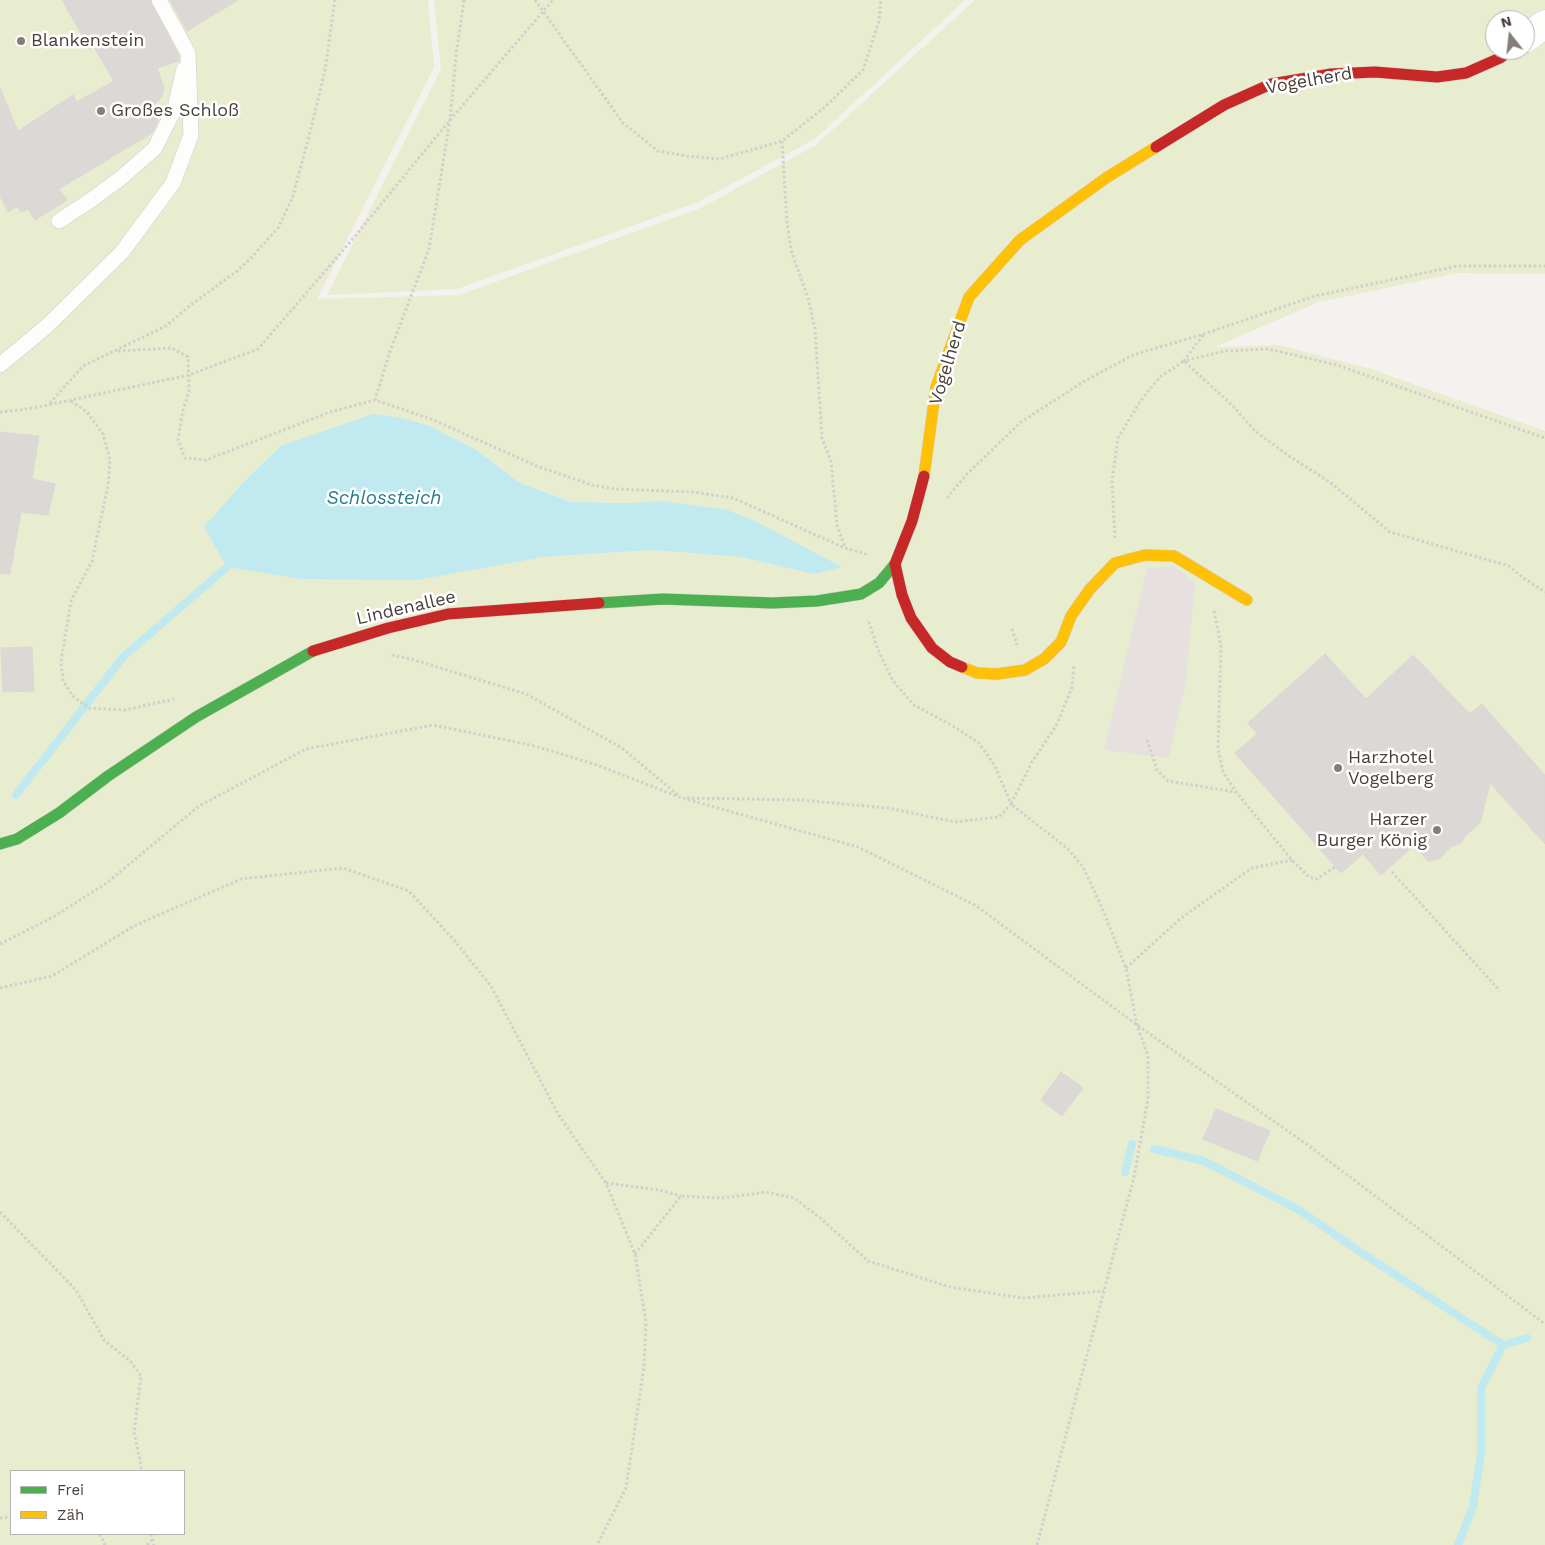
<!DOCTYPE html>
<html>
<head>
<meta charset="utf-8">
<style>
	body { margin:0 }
	#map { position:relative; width:1545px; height:1545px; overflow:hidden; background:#f4f1ee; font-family:"Work Sans",sans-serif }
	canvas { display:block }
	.legend { position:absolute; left:10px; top:1470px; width:175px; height:65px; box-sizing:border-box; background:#fff; border:1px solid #b7b2b0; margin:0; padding:6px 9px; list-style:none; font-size:15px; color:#4a3f39 }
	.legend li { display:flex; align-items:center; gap:10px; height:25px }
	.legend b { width:25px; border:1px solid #b7b2b0 }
	.north { position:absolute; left:1485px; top:10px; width:50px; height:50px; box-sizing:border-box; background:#fff; border:1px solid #b7b2b0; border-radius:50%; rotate:344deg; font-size:14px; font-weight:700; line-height:20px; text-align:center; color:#4a3f39 }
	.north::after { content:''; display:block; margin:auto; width:18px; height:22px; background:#867d78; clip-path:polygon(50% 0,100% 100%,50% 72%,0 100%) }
</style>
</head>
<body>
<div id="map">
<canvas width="1545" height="1545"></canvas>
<ul class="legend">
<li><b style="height:6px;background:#4caf50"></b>Frei</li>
<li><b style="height:6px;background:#ffc107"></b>Zäh</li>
</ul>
<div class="north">N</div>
</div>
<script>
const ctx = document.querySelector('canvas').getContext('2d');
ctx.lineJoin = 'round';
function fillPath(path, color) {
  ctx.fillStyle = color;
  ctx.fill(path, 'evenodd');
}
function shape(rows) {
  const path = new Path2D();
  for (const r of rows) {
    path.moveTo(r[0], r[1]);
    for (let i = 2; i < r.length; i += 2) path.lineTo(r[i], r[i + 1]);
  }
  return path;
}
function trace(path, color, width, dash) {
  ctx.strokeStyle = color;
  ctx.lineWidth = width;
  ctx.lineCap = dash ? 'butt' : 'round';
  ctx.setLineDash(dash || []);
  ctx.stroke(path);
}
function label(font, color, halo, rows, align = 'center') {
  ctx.font = font + ' "Work Sans",sans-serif';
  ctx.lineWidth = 5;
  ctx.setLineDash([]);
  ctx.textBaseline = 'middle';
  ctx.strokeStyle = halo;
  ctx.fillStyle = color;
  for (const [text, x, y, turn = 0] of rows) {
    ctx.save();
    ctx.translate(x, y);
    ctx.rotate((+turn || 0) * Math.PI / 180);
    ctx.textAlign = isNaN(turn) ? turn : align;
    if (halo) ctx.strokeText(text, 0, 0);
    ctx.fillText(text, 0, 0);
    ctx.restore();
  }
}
fillPath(shape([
	[0,0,428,0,434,67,317,299,459,295,701,208,816,145,975,0,1545,0,1545,274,1458,273,1319,302,1215,347,1279,345,1371,369,1545,431,1545,1545,0,1545],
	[1495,20,1525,20,1525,50,1495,50],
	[403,418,430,426,475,449,520,483,571,502,628,503,662,501,814,574,741,557,653,550,543,557],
	[11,1471,184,1471,184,1534,11,1534],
	[434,0,965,0,815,139,698,202,457,289,327,295,441,69]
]), '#e8edcf');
fillPath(shape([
	[1175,566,1195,582,1186,681,1169,758,1104,750,1147,568]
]), '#e6e1df');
fillPath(shape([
	[373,414,403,418,430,426,475,449,520,483,571,502,628,503,662,501,727,510,755,521,842,567,814,574,741,557,653,550,543,557,417,580,301,579,227,567,204,527,240,486,281,446]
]), '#c0e9f0');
trace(shape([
	[16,795,123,657,227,567],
	[1154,1149,1204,1161,1299,1210,1359,1251,1503,1345],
	[1125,1172,1132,1144],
	[1458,1545,1473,1506,1481,1453,1481,1388,1503,1345,1527,1338]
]), '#c0e9f0', 8);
const building = shape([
	[62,0,150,0,179,56,179,61,157,68,164,88,161,98,150,108,158,121,152,133,59,189,67,200,35,220,28,209,21,212,17,206,8,212,0,196,0,88,18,131,73,95,77,102,114,81,94,47,90,49,62,0],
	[170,0,238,0,187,31,170,0],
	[0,432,39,436,32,479,55,484,48,515,21,512,10,574,0,573,0,432],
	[32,647,34,691,3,692,1,648,32,647],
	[1325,654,1366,699,1413,655,1470,714,1482,704,1545,775,1545,844,1490,783,1480,823,1465,836,1461,843,1451,847,1439,859,1428,861,1414,845,1381,875,1363,854,1341,873,1235,753,1257,734,1248,723,1325,654],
	[1061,1072,1083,1088,1062,1116,1041,1100,1061,1072],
	[1216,1109,1270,1131,1257,1161,1203,1139,1216,1109]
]);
fillPath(building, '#dcd8d5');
trace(building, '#dcd7d4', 1);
const lane = shape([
	[59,221,91,200,121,178,155,148,175,108,184,69],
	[0,365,47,326,122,252,173,183,191,135,188,53,159,0]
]);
const street = shape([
	[1525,39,1545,24]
]);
const fast = shape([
	[599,603,663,599,772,603,817,601,861,594,879,583,895,564],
	[0,844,17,839,59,813,108,776,196,717,313,651]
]);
const slow = shape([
	[924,476,936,387,969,297,1020,240,1106,178,1156,147],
	[962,667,977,673,997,674,1025,670,1044,659,1061,642,1071,616,1090,589,1115,563,1145,555,1174,556,1247,600]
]);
const jam = shape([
	[1156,147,1224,105,1271,84,1331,74,1375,72,1437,77,1466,73,1500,58,1511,50],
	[924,476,912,521,895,564,902,595,911,618,932,648,950,662,962,667],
	[313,651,388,628,448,614,599,603]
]);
trace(lane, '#d1cdca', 16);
trace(street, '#d1cdca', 29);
trace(fast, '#d4cdc6', 12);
trace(slow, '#d4cdc6', 12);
trace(jam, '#d4cdc6', 12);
trace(shape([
	[464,0,456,55,450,120,429,249,389,354,375,400,431,419,539,467,592,485,615,489,693,492,733,498,845,548,869,555],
	[535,0,623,123,658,151,687,156,720,159,782,141,825,107,863,70,879,21,881,0],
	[782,141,787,223,791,250,808,298,815,328,822,438,831,461,837,526,845,547],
	[1203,335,1184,361,1225,351,1268,349,1337,365,1545,438],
	[118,351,172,348,188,357,189,391,183,410,178,440,185,458,206,460,330,412,375,400],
	[71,401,87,412,103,434,110,460,108,485,92,561,71,601,61,662,63,681,73,696,89,708,125,710,174,699],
	[50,403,83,366,166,326,192,304,237,271,251,258,278,228,292,199,312,125,325,70,335,0],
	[0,412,20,410,38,407,189,375,258,349,351,241,450,120,553,0],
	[947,498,967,474,1021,422,1083,382,1133,355,1204,334,1315,296,1457,266,1545,266],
	[1115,538,1112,481,1118,438,1141,400,1160,377,1184,361,1232,405,1255,431,1289,456,1331,483,1390,532,1509,566,1522,577,1545,592],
	[1214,611,1221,646,1218,748,1223,772,1236,792,1292,860,1309,877,1317,879,1335,867],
	[1012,629,1017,645],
	[392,655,411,659,526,694,622,748,679,796],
	[1147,740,1157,770,1168,781,1235,792],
	[687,798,801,800,888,808,955,822,999,817,1011,804,995,766,979,743,953,726,914,705,893,681,878,650,868,619],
	[1392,872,1500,991],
	[0,944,55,916,108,882,199,806,306,749,433,725,535,746,597,765,682,798,858,847,975,905,1137,1025,1309,1146,1545,1324],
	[1126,968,1181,918,1252,868,1292,860],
	[0,988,52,976,134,926,241,879,343,868,409,891,454,940,491,986,558,1114,606,1183,635,1254,646,1323,644,1367,626,1488,597,1545],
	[606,1183,659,1190,681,1196],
	[0,1212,76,1290,104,1340,131,1362,141,1376,134,1432,142,1471],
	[635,1254,681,1196,722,1198,766,1192,794,1198,819,1217,868,1261,950,1287,1023,1298,1104,1291],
	[0,1518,11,1517],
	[100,1534,105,1545],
	[151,1534,154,1545],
	[147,1545,152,1540],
	[1037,1545,1134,1177,1148,1099,1148,1056,1137,1025,1126,968,1102,908,1083,867,1068,849,1011,804,1032,762,1057,724,1072,687,1074,666]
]), '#d3cfcc', 3, [2.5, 2.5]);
trace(lane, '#fdfdfc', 15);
trace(street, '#fdfdfc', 28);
trace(fast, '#4caf50', 11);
trace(slow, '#ffc107', 11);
trace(jam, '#c62828', 11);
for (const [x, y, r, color] of [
	[21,41,5,"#867d78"],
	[101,111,5,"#867d78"],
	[1338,768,5,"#867d78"],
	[1437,830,5,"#867d78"]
]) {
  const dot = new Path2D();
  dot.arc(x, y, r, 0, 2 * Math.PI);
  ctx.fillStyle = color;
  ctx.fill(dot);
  trace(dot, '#fff', 2);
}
label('18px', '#4a3f39', '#fff', [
	["Blankenstein",31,41],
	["Großes Schloß",111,111],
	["Harzhotel",1348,758],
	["Vogelberg",1348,779],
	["Harzer",1427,820,"right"],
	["Burger König",1427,841,"right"]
], 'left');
label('18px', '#4a3f39', '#fff', [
	["Vogelherd",1309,81,-10],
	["Vogelherd",948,363,-73],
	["Lindenallee",406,608,-13]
]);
label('italic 19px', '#287c8e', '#fff', [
	["Schlossteich",384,498]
]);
</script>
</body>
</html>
